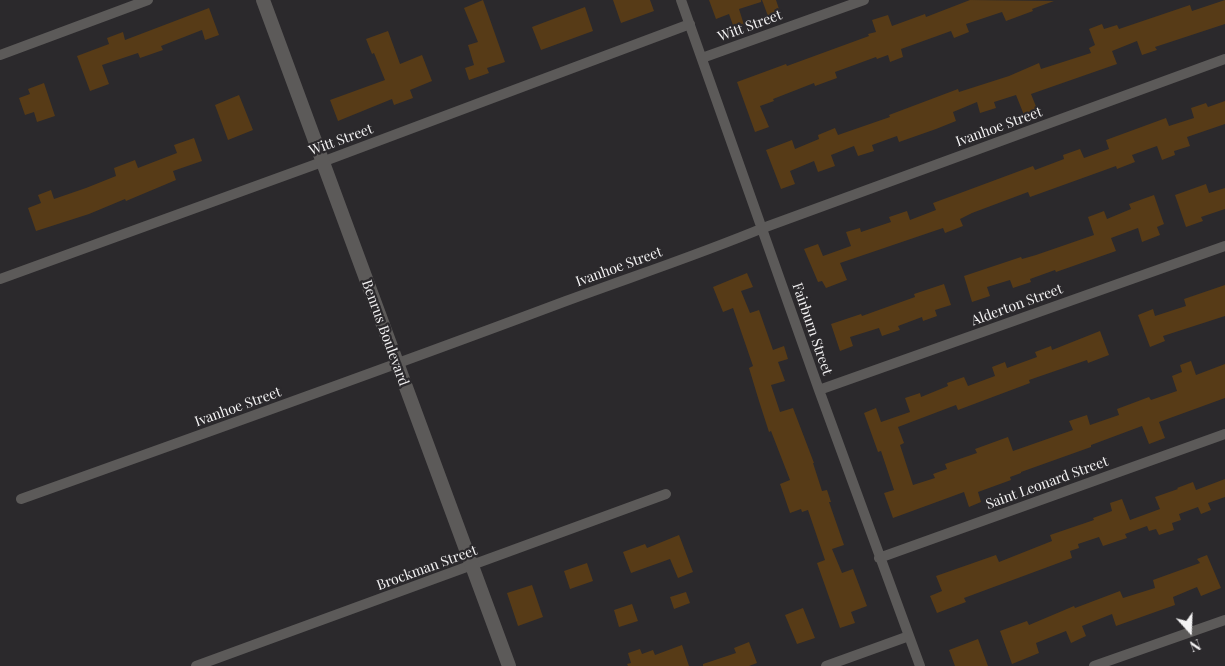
<!DOCTYPE html>
<style>
body{margin:0}
#map{position:relative;width:1225px;height:666px;overflow:hidden;background:#2b292c;font-family:"Playfair Display",serif}
canvas{display:block}
.north{position:absolute;left:1165px;top:606px;width:50px;height:50px;-webkit-text-stroke:4px #2b292c;paint-order:stroke;rotate:160deg;font-size:14px;font-weight:700;line-height:20px;text-align:center;color:#f3f2f3}
.north::after{content:'';display:block;margin:auto;width:18px;height:22px;background:#f3f2f3;clip-path:polygon(50% 0,100% 100%,50% 72%,0 100%)}
</style>
<div id="map">
<canvas width="1225" height="666"></canvas>
<div class="north">N</div>
</div>
<script>
const ctx = document.querySelector('canvas').getContext('2d');
ctx.lineJoin = 'round';
function paint(path, color) { ctx.fillStyle = color; ctx.fill(path, 'evenodd'); }
function trace(path, color, width, dash) { ctx.strokeStyle = color; ctx.lineWidth = width; ctx.lineCap = dash ? 'butt' : 'round'; ctx.setLineDash(dash || []); ctx.stroke(path); }
function write(font, color, halo, rows, align = 'center') {
  ctx.font = font + ' "Playfair Display",serif'; ctx.lineWidth = 4.5; ctx.setLineDash([]); ctx.textBaseline = 'middle'; ctx.strokeStyle = halo; ctx.fillStyle = color; for (const [text, x, y, turn = 0] of rows) {
    ctx.save(); ctx.translate(x, y); ctx.rotate((+turn || 0) * Math.PI / 180); ctx.textAlign = isNaN(turn) ? turn : align; if (halo) ctx.strokeText(text, 0, 0); ctx.fillText(text, 0, 0); ctx.restore();
  }
}
paint(new Path2D(`
 M483,0L505,62L487,68L489,73L469,80L465,68L474,65L468,45L478,42L464,8Z
 M613,0H650L654,11L621,23Z
 M709,0H761V2L739,9L744,25L734,28L729,14L716,19Z
 M762,0H776L780,12L768,16Z
 M970,0L1054,1L1032,9L1033,11L1006,21L1002,12L966,24L969,32L954,38L951,31L901,49L903,57L890,62L888,55L877,59L876,57L835,72L837,78L815,86L814,83L773,99L774,101L760,106L769,127L755,132L737,82L786,64L787,66L869,36L868,34L876,32L872,20L888,15L892,26L925,14L926,17Z
 M1225,0V24L1155,47L1157,50L1142,55L1137,41L1112,51L1117,64L1031,94L1037,109L1024,115L1016,95L994,102L996,108L980,113L977,102L953,112L956,121L936,129L899,142L897,136L872,145L874,151L858,156L854,146L831,155L835,166L818,172L814,161L790,171L795,184L781,189L766,150L792,140L795,149L819,139L818,135L835,128L838,135L890,117L889,115L958,89L959,92L1009,76L1039,63L1041,69L1091,53L1089,48L1095,45L1089,29L1102,24L1104,29L1117,25L1119,29L1190,5L1192,11Z
 M585,7L593,31L541,50L532,27Z
 M209,8L219,35L205,40L202,30L161,46L163,50L140,58L138,53L102,65L109,84L90,91L77,56L109,44L107,38L123,32L125,40Z
 M388,31L400,64L422,55L432,81L410,90L413,98L394,105L392,99L338,121L330,100L385,80L374,53L372,54L366,39Z
 M44,83L55,116L37,122L34,112L25,115L19,98L30,94L28,89Z
 M239,95L253,130L228,140L215,105Z
 M1225,101V124L1187,137L1190,146L1174,151L1175,155L1162,160L1157,146L1132,155L1135,162L1117,169L1116,166L1030,197L1028,192L972,213L960,219L963,226L945,233L943,228L840,263L847,280L826,288L822,281L818,282L804,249L818,244L823,256L851,246L846,232L860,228L861,232L891,222L889,217L907,211L910,220L936,210L933,203L963,192L1033,166L1035,170L1064,159L1063,155L1080,149L1084,158L1109,149L1106,140L1166,118L1169,126L1194,118L1191,108L1206,103L1208,107Z
 M194,138L202,161L173,171L176,180L126,201L125,199L89,214L36,231L28,208L41,203L38,195L51,190L54,199L86,188L116,176L114,168L135,160L138,168L177,153L174,145Z
 M1206,184L1209,193L1225,188V209L1201,217L1203,221L1186,227L1175,195Z
 M1154,195L1164,224L1157,227L1160,235L1142,242L1138,228L1111,238L1116,251L1056,272L1055,270L1030,279L1031,282L1013,288L1010,280L987,287L990,296L972,302L964,276L1021,257L1022,259L1036,255L1094,235L1088,217L1104,211L1107,219L1131,209L1129,204Z
 M747,273L753,287L741,291L750,313L759,310L773,350L784,346L788,359L778,362L785,381L771,385L780,412L793,408L814,463H813L822,491L827,490L831,502H829L844,545L832,549L842,573L853,569L867,606L851,612L855,623L840,628L817,563L825,560L808,510L802,512L801,509L790,513L780,484L790,480L771,431L769,432L759,401L749,368L753,366L733,308L723,312L713,287Z
 M944,284L951,305L935,310L937,316L923,321L922,317L898,326L900,330L882,336L879,328L850,337L853,346L840,351L831,324L861,314L862,316L915,297L914,294Z
 M1225,285V316L1163,336L1165,341L1150,347L1138,315L1153,309L1155,316L1186,306L1184,299Z
 M1100,331L1109,355L1088,363L1087,360L1029,380L1030,383L958,410L956,405L898,427L904,443L900,445L913,485L935,478L933,474L947,469L945,464L977,453L975,449L1008,437L1013,451L1073,430L1069,421L1087,415L1090,425L1119,415L1117,409L1149,397L1151,400L1177,391L1172,376L1182,372L1180,365L1191,361L1196,375L1225,364V398L1159,422L1165,438L1149,444L1142,426L1091,445V447L1021,472V473L1010,477L1011,480L978,492L981,502L969,507L964,492L893,518L884,493L894,490L881,451L878,452L864,413L876,408L881,422L910,412L905,398L920,393L921,397L948,386L947,383L964,377L968,386L995,376L992,367L1005,362L1007,368L1037,357L1035,352L1051,346L1052,350Z
 M1225,479V497L1208,503L1211,510L1201,514L1198,507L1179,514L1181,520L1172,523L1174,530L1159,535L1156,529L1149,531L1147,526L1125,534L1127,538L1103,546L1099,537L1078,544L1079,548L1070,551L1072,558L964,598L966,602L937,613L930,596L942,591L936,576L996,555L999,562L1052,541L1050,535L1094,520L1093,518L1112,511L1110,503L1122,499L1130,520L1160,509L1155,497L1178,489L1177,488L1193,482L1196,490Z
 M679,535L693,572L678,578L670,559L631,573L623,552L645,544L647,548Z
 M1207,555L1221,588L1201,596L1197,587L1173,597L1175,605L1116,626L1112,614L1082,626L1086,636L1071,643L1066,631L1036,643L1039,653L1012,664L1000,631L1027,621L1029,625L1074,606L1075,608L1120,591L1123,598L1155,588L1153,580L1200,563L1197,559Z
 M587,563L593,581L570,589L564,571Z
 M532,585L543,617L518,626L507,593Z
 M686,592L690,603L674,609L670,597Z
 M632,604L638,621L619,627L614,610Z
 M803,608L815,638L797,644L785,615Z
 M978,639L988,666H955L949,650Z
 M749,642L757,663L749,666H703V664L736,653L734,648Z
 M682,645L689,666H628L627,664L631,663L628,653L640,649L642,654L653,650L655,655Z`), '#573b17');
trace(new Path2D(`
 M681,0L819,390L920,666
 M0,55L148,0
 M702,58L864,0
 M0,279L322,162L690,24
 M819,390L1225,246
 M21,499C203,434 385,369 566,301C631,277 698,255 763,228L1225,59
 M879,558L1225,434
 M196,666L666,494
 M826,666L909,636
 M1094,666L1225,620`), '#5c5a59', 10);
trace(new Path2D(`
 M263,0L509,666`), '#5c5a59', 14);
write('14px', '#f3f2f3', '#2b292c', [
 ["Witt Street",750,26,-20],
 ["Ivanhoe Street",999,127,-20],
 ["Witt Street",341,140,-20],
 ["Ivanhoe Street",619,267,-20],
 ["Alderton Street",1017,305,-20],
 ["Fairburn Street",812,329,71],
 ["Benrus Boulevard",385,333,70],
 ["Ivanhoe Street",238,407,-20],
 ["Saint Leonard Street",1047,483,-20],
 ["Brockman Street",427,568,-20]
]);
</script>
